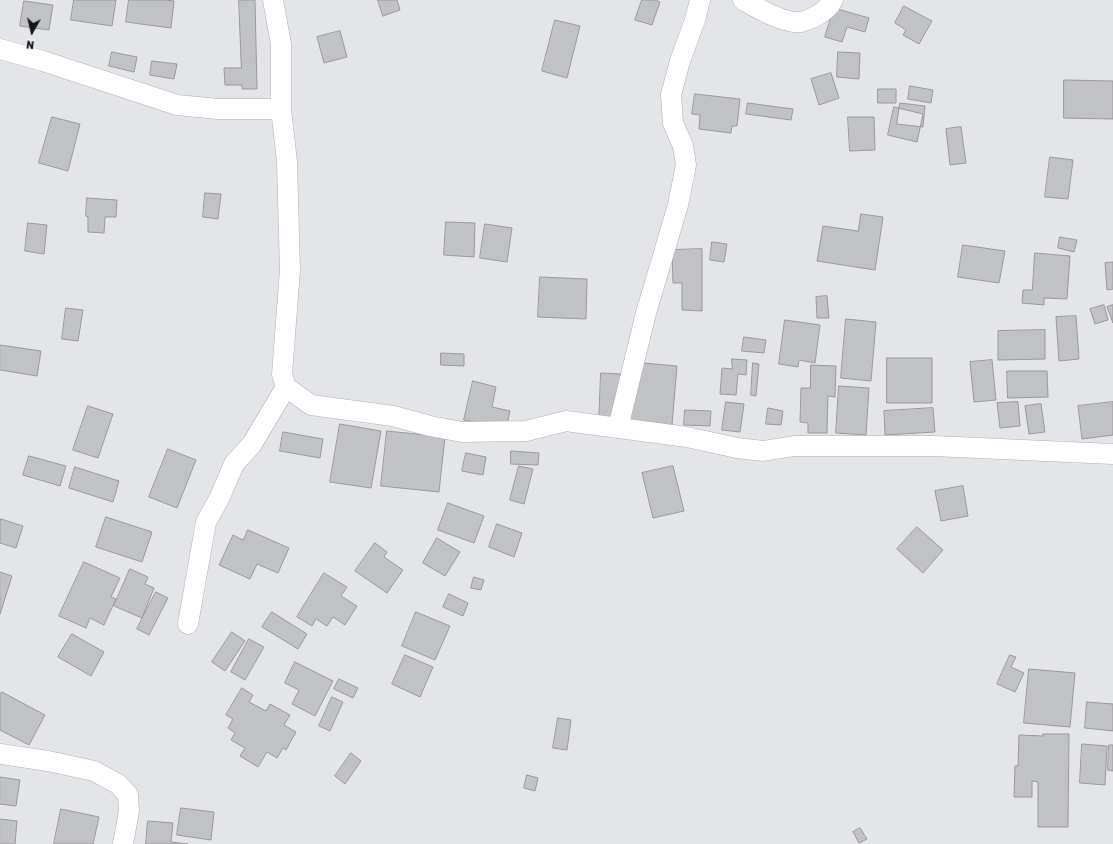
<!DOCTYPE html>
<style>
body{margin:0}
#map{position:relative;width:1113px;height:844px;overflow:hidden;background:#e4e5e9;font-family:Rubik,sans-serif}
canvas{display:block}
.north{position:absolute;left:12px;top:12px;width:40px;height:40px;-webkit-text-stroke:3px #f1f2f6;paint-order:stroke;rotate:188deg;font-size:11px;font-weight:700;line-height:16px;text-align:center;color:#141516}
.north::after{content:'';display:block;margin:auto;width:14px;height:18px;background:#141516;clip-path:polygon(50% 0,100% 100%,50% 72%,0 100%)}
</style>
<div id="map">
<canvas width="1113" height="844"></canvas>
<div class="north">N</div>
</div>
<script>
const ctx = document.querySelector('canvas').getContext('2d');
ctx.lineJoin = 'round';
function paint(path, color) { ctx.fillStyle = color; ctx.fill(path, 'evenodd'); }
function trace(path, color, width, dash) { ctx.strokeStyle = color; ctx.lineWidth = width; ctx.lineCap = dash ? 'butt' : 'round'; ctx.setLineDash(dash || []); ctx.stroke(path); }
const building = new Path2D(`
 M74,0H116L112,26L71,20Z
 M129,0H165L174,1L171,28L126,22Z
 M239,0H255L257,89H242V85H225L224,68H241Z
 M378,0H397L400,10L383,16Z
 M642,0H655L660,2L652,25L635,20Z
 M24,1L53,5L49,30L20,26Z
 M904,6L932,21L919,44L903,35L906,30L895,23Z
 M834,8L869,18L865,32L847,27L842,42L825,37Z
 M555,20L580,26L567,78L542,71Z
 M340,31L347,57L324,63L317,37Z
 M112,52L137,57L134,72L109,66Z
 M838,52L860,53L859,79L837,77Z
 M152,61L177,64L174,79L150,75Z
 M831,73L839,98L819,105L811,79Z
 M1064,80L1113,81V119L1064,118Z
 M910,86L933,90L931,103L908,99Z
 M878,89H896V103H878Z
 M695,94L740,99L737,126H732L731,133L699,129L700,115L692,114Z
 M748,103L793,109L791,120L746,114Z
 M900,103L925,106L923,127L897,124Z
 M894,107L923,114L917,142L888,135Z
 M52,117L80,124L68,171L39,163Z
 M848,117H874L875,150L850,151Z
 M961,127L966,163L950,165L946,129Z
 M1050,157L1073,160L1068,199L1045,197Z
 M205,193L221,194L218,219L203,217Z
 M87,198L117,200L116,217H105L104,233L88,232V217L86,216Z
 M861,214L883,217L875,270L817,261L823,226L858,231Z
 M446,222L475,223L474,257L444,255Z
 M28,223L47,225L44,254L25,251Z
 M485,224L512,228L507,262L480,258Z
 M1060,237L1077,240L1074,252L1058,248Z
 M712,242L727,244L724,262L710,260Z
 M963,245L1005,251L999,283L958,277Z
 M702,249V311L682,310V283H673L672,250Z
 M1035,253L1070,256L1067,299L1044,298V305L1022,303L1023,290H1032Z
 M1112,262H1113V289L1107,290L1105,263Z
 M540,277L587,279L586,319L538,317Z
 M827,296L829,318H817L816,297Z
 M1104,305L1108,320L1095,324L1090,309Z
 M1113,305V323L1107,307Z
 M66,308L83,310L78,341L62,339Z
 M1076,316L1079,359L1059,361L1056,317Z
 M846,319L876,322L871,381L841,378Z
 M785,320L820,325L815,363L799,360L798,367L779,364Z
 M1045,330V359L998,360V331Z
 M744,337L766,340L764,353L742,351Z
 M0,345L41,351L37,376L0,370Z
 M441,353L464,354V366L441,365Z
 M887,358H932V403H887Z
 M732,359L747,360L746,375L738,374L736,395L720,394L722,368L732,369Z
 M992,360L996,400L974,402L970,362Z
 M632,362L677,366L672,425L627,421Z
 M753,363L759,364L756,396L751,395Z
 M811,365L836,366L835,397L828,396L827,433H808V423L800,422L801,388H810Z
 M1007,371H1047L1048,397L1008,398Z
 M601,373L621,374L619,425L599,424Z
 M473,381L496,387L492,407L510,411L507,425L490,421L489,425L464,420Z
 M839,386L869,388L866,435L836,433Z
 M726,402L744,404L740,432L722,430Z
 M1018,402L1020,426L1000,428L997,403Z
 M1113,402V435L1082,439L1078,406Z
 M1041,404L1045,432L1029,434L1025,406Z
 M88,406L113,414L98,458L73,450Z
 M768,408L783,411L781,425L766,424Z
 M933,408L935,432L885,435L884,411Z
 M685,410L711,411L710,426L684,425Z
 M340,424L381,431L371,488L330,482Z
 M387,431L445,437L439,492L381,486Z
 M283,432L323,439L320,458L280,451Z
 M168,449L196,460L177,508L149,497Z
 M511,451L539,453L538,465L511,464Z
 M466,453L486,457L483,475L462,471Z
 M29,456L66,466L60,486L23,475Z
 M519,466L533,469L524,504L510,500Z
 M673,466L684,511L653,518L642,473Z
 M75,467L119,481L113,502L69,488Z
 M963,486L968,516L941,521L935,491Z
 M448,503L484,516L474,543L438,530Z
 M106,517L152,532L142,562L96,547Z
 M1,519L23,526L16,548L0,543V522Z
 M497,524L522,533L514,557L489,547Z
 M917,527L943,550L923,573L897,549Z
 M248,530L289,548L278,573L257,564L250,579L219,565L233,535L243,540Z
 M437,538L460,552L445,576L423,563Z
 M375,543L387,552L384,557L403,570L387,593L355,571Z
 M84,562L120,578L111,597L116,599L104,625L90,618L86,628L59,616Z
 M130,569L148,577L145,584L154,588L142,618L114,606Z
 M0,572L12,576L0,614Z
 M324,573L347,587L341,596L357,606L345,625L333,617L327,626L316,619L312,626L297,617Z
 M474,577L484,580L481,590L471,588Z
 M156,592L168,598L149,635L137,629Z
 M449,594L468,603L463,616L443,607Z
 M272,612L307,634L298,649L262,627Z
 M416,612L450,626L435,660L402,646Z
 M232,632L245,641L225,671L212,662Z
 M72,634L104,652L91,676L58,657Z
 M249,639L264,647L245,680L231,672Z
 M405,655L433,667L420,697L392,684Z
 M1010,655L1016,657L1011,667L1024,673L1015,692L997,684Z
 M295,662L333,681L315,716L292,704L299,690L285,683Z
 M1029,669L1075,673L1070,727L1024,723Z
 M339,679L358,688L353,698L334,689Z
 M242,688L253,695L249,702L266,711L270,704L290,715L284,725L296,732L286,750L283,748L277,758L267,752L258,767L240,756L245,748L231,740L235,733L228,728L233,719L226,715Z
 M2,692L45,715L29,745L0,730V695Z
 M332,697L343,702L330,731L319,726Z
 M1087,702L1113,704V731L1085,728Z
 M558,718L571,720L567,750L553,748Z
 M1043,734H1069L1068,827H1038V782L1032,781V797H1014L1015,766H1018L1019,735L1043,736Z
 M1082,744L1107,746L1105,785L1080,783Z
 M1109,745H1113V771L1108,770Z
 M351,753L361,761L345,784L335,776Z
 M527,775L538,778L535,791L524,788Z
 M0,777L20,780L16,806L0,804Z
 M181,808L214,812L211,840L177,835Z
 M61,809L99,817L93,844H54Z
 M0,819L17,821L15,844H0Z
 M148,821L173,823L171,842L188,844H146Z
 M860,828L867,839L859,843L853,832Z`);
paint(building, '#c1c2c5');
trace(building, '#99999d', 1);
const minor = new Path2D(`
 M273,0L281,44V109L287,162L290,270L282,374L286,387L311,405L393,416L430,426L462,432L526,431L566,421L687,437L737,448L763,451L794,446H933L1113,454
 M743,0C757,8 784,24 801,22C805,21 809,19 812,18C821,14 829,8 833,0
 M0,49L43,61L177,105L218,109H281
 M618,428L646,313L678,205L686,165L683,146L673,123L671,95L680,61L695,20L700,0
 M188,624L206,522L219,499L234,464L252,444L286,387
 M0,754L48,761L94,771L118,784L128,795L129,811L123,844`);
trace(minor, '#b1b1b5', 21);
trace(minor, '#fff', 20);
</script>
